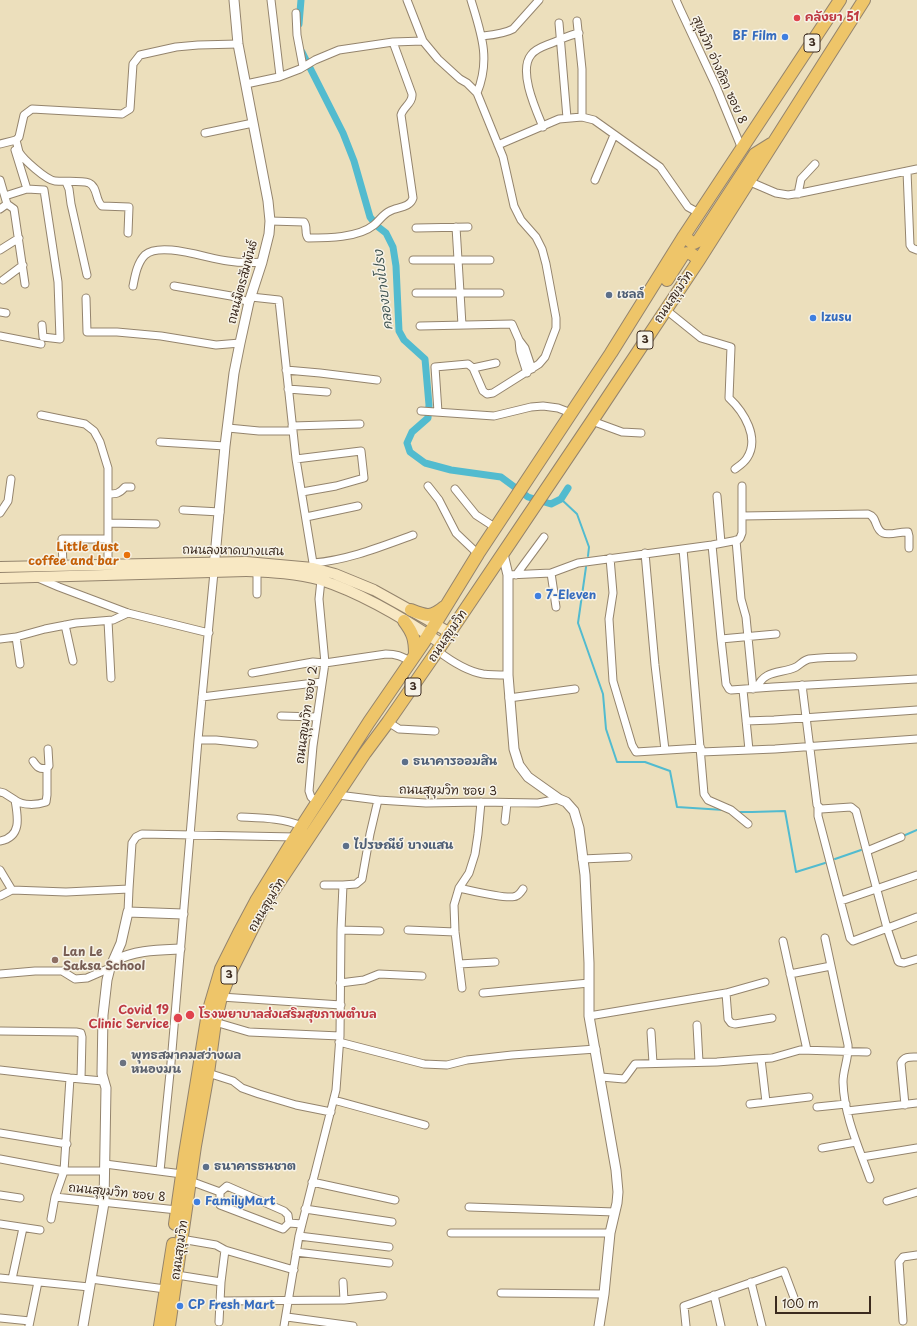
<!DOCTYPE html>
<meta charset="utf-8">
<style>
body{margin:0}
#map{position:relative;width:917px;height:1326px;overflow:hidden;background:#ecdfbc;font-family:"Playpen Sans",sans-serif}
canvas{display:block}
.scale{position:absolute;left:775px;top:1296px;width:96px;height:18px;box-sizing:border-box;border:2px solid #3b2a1e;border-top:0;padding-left:5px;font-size:12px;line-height:14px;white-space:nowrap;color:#3b2a1e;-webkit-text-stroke:3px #f7f3e8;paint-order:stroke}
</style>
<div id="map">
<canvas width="917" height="1326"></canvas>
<div class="scale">100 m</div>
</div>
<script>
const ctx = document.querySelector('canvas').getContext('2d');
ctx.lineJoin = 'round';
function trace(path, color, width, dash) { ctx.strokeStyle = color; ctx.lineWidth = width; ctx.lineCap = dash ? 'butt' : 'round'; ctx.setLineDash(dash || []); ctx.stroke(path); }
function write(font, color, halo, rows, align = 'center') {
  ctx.font = font + ' "Playpen Sans","Playpen Sans Thai",sans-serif'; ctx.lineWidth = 3; ctx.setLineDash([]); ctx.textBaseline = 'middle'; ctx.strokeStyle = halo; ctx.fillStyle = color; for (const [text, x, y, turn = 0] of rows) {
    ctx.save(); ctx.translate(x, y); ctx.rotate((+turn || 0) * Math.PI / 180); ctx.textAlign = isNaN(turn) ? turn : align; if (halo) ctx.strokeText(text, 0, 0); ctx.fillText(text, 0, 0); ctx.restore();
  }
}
trace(new Path2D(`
 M561,499L577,514L589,547L588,556
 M586,567L578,623L603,694L606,729L617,762H645L670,771L677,807L724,810
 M740,812H752L785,811L796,872L825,863
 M903,836L917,830
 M835,859L861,850`), '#52bbcf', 2);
trace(new Path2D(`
 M299,24L301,0
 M302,52L343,133L354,161L370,217L377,226L386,233L393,247L396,266L399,331L404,340L425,359L429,405L428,418L412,432L407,443L410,452L425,463L451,470L501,477L528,497L551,504L561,499L568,488`), '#52bbcf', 7);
const minor = new Path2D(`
 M271,0L280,76
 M407,0L423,41L438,59L460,79L467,83L477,93L503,157L514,206L521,220L536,237L542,249L546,264L556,318V328L545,357L539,364L493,393L487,394L483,391L473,368L468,364L435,367L438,412
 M471,0C481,33 491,59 477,93
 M676,0L680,9L716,86L742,149
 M296,13L297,35L303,67
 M577,21L582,69V117
 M559,23L567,118
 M482,36C492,35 504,34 513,29L539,0
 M246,84L279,77L300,69L315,60L339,50L393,42L423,41
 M543,127C536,110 518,71 531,55C536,48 545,46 552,43C562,39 569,35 579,33
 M205,133L253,123
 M16,140L19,137L24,115L32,109L122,114L130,109L133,64L140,55L176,47L198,45L238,44
 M16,140C17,144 18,148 19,152C23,159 46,180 55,181C65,182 80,180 89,183C98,187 95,200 102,206L129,207L128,233
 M0,144L16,140
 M498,145L559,119L582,117L594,120L660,167L688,207L699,213
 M15,150L27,189
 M907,171L910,245L912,248L917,250
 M0,180L7,204L0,209
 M595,180L614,135
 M748,181L776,193L788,195L801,193L917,169
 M66,182L69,189L71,204L87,275
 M798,194L801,179L815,164
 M5,196L27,189L44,190L58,282L60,339L43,337L42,325
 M7,204L14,209L25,284
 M270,221L304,222C308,227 304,233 308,238C327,238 358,238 374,225C379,221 383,214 390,211C397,207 410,208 413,198L401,115C403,107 413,103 412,94L393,42
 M456,227L462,325
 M416,228L468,227
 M0,250L19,238
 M413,260H490
 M3,280L23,265
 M133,286C135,276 137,263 145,255C161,241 208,259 228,261C240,263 250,263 262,262
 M174,286L231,296L249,302
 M416,293H500
 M251,297L279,300L296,459L313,563V568
 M86,298L87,332H117L161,336L216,345L240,343
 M665,309L701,338L731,347L729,398C744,412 760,438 747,458C744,463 739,466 735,469
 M0,312L6,313
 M420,326L512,324L519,340L525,348L532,369
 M0,336L41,344
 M519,340L520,351L527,373
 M473,368L496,363
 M286,370L320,373L377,380
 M288,389L327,392
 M421,411L494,416L531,407L543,406L558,408L571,413
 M41,415L85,424L94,431L100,442L108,468V564
 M592,421L622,432L641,433
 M292,426L360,424
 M228,428L259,431H293
 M160,442L225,446
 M296,459L361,451L364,478L336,486L302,492
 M428,486L439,500L456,533L478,554
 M455,489L476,515L496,528
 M108,494C116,494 119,494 125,487H131
 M717,496L721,543
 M183,510L220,512
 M0,513L8,501L11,479
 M742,516L868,514C878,517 874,529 883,533C891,536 900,531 908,532L909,536V548
 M306,517L358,506
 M108,523L156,524
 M736,540L741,599L746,617L753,689
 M712,545L721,639L726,684L729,689L731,690L773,687L917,679
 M683,549L704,794L708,800L731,810L748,824
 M645,553L655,665L665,750
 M610,558L613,593L609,619L613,681L632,745L636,752L701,748
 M313,563C348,560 380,547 413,535
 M63,566L62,539H108
 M551,573L556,607
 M508,575L551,573L578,563L712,545L738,540L740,538L742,533V486
 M516,575L544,537
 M38,578L59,587L128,613L209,633
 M257,594V572
 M108,621L111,678
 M65,625L73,661
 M16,637L20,664
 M0,639L16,637L45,629L76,623L113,620L128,613
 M721,639L776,634
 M438,651C451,661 466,671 483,674C491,675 500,675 508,675
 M252,673L313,662L325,663L386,654C396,654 401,656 410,661
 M802,685L817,805L821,809L851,807L856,811L887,928L898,961L899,962L904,963L917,959
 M757,688C764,669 782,674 796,667C801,664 804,660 809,659C824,657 839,657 853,657
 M743,690L749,750
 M202,697L322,682
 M509,698L575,689
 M281,716L317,717
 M746,721L774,720L917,710
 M388,722L399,729L435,731
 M198,740H216L254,744
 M701,752L775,749L917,739
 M33,761C37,767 40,770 47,768L49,766L48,749
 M0,792L4,793L15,800C18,817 22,837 0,841
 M338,795L378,800L426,803L481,802L538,803L559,799
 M15,800C23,806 37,805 46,802L47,795V768
 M317,802L311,797L309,791L313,746L325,663L319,599L321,580
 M818,807V816L850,938L853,941L917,917
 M241,817C263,818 282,818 302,826
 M505,821L507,803
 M867,851L901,837
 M582,859L628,857
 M0,870L12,890
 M324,885H343
 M459,888C469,890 509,900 516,896C519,895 521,892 523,889
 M129,889L132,843L136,837L142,834L296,837
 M0,896L12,890L66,892L129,889L128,912
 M841,901L917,875
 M341,930L380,931
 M408,930L455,932
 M825,938L848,1045C849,1058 843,1070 843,1082C844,1116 859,1148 870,1179
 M783,941L807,1050
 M459,964L495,962
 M0,974L35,971H62L75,979L87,978L110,968
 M790,974L831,966
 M340,983L364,980L379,974L422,976
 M462,988L455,932L454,905L459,888L469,873L475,854L478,834L481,802
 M483,993L589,983
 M726,993L728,1019L731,1023L735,1024L772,1018
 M221,997L341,1005
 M589,1016L726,993L765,982
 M215,1022L249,1032L340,1036
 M697,1025L699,1062
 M0,1031L76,1032L81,1033L82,1037L81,1079
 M651,1032L653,1063
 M339,1042L424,1064L447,1065L467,1060L512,1055L596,1049
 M761,1059L766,1102
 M0,1070L70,1078L103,1081
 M208,1073L233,1081L242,1088L259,1094L296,1105L331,1112
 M601,1077L624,1079L635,1064L717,1062L755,1059L772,1058L800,1050L867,1052
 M334,1100L425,1125
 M750,1104L809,1097
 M905,1105L901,1063C904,1056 911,1057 917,1057
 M817,1107L846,1104
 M847,1111L917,1103
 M0,1133L67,1144
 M822,1148L856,1142
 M862,1157L917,1148
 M0,1159L64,1171H104
 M105,1164L182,1174
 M160,1171L171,1063L198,740L214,572
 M190,1181L220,1192
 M312,1182L395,1200
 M0,1195L20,1198
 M55,1197L177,1210
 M887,1201L917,1192
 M469,1207L615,1212
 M305,1209L392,1222
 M51,1219L55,1197L64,1171L70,1078
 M289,1223L283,1229L220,1205V1192L227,1186L284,1211L288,1215L289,1223L302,1224
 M0,1224L40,1230
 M451,1233H610
 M299,1236L389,1247
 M181,1239L216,1245L225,1250L294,1270
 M296,1252L389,1263
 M177,1275L221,1282
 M0,1278L89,1287
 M12,1279L23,1228
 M91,1279L165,1289
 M751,1282L762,1326
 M501,1293L604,1294
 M714,1295L721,1326
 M344,1300L383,1296
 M220,1301L344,1300L343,1282
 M287,1317L353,1326
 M0,1318L30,1321
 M903,1321L899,1262L903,1257L917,1255
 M219,1322L221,1282L225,1250
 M29,1326L38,1282
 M284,1326L299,1236L336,1090L340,1036L341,930L343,885L356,884L362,879L370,834L378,800
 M686,1326L684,1306L784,1271L796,1303`);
const tertiary = new Path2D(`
 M503,554L508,575V675L514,749L519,765L528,777L559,799L566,802L574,811L579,828L585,875L589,963V1016L616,1170L618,1192L617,1203L610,1233L604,1294L599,1326
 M214,568L225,446L234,373L240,343L249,302L262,262L269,234L270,221L268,201L238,44L234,0
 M113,961C136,950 156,950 180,949
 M83,1326L104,1203L106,1088L102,1074L103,1015L107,980L110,968L121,943L128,912L183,914`);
const secondary = new Path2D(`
 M0,567L246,562L313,568L335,574L374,590L428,620L450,633
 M0,578L246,571C271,572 297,573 321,580C361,593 408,621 442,644`);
const primary = new Path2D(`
 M684,236L691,242L694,243L698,241L755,154L771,144
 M667,280L683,255C689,250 693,255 699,260
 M411,610C426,616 431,618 444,607
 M404,621C413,633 415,639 415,654
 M175,1224L185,1154L208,1013L221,969L240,931L256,901L302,826L369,722L424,642L478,554L611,353L684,236L840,0
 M160,1326L173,1244
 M169,1326L195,1146L208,1073L215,1022L221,997L231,971L264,905L365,753L388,722L442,644L592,421L699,260L864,0`);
trace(minor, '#94846d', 9);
trace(tertiary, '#94846d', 11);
trace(secondary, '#94846d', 12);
trace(primary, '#94846d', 14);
trace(minor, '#fff', 7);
trace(tertiary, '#fff', 9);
trace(secondary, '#f8e8c3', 10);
trace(primary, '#eec569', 12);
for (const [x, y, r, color] of [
 [797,18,4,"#e0444e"],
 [785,37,4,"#3f7fe0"],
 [609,295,4,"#5c6f8a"],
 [813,318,4,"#3f7fe0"],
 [127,555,4,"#e8710a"],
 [538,596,4,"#3f7fe0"],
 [405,762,4,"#5c6f8a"],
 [346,846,4,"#5c6f8a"],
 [55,960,4,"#8d6e63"],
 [190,1015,5,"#e0444e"],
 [178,1018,5,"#e0444e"],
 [123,1063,4,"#6b7280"],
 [206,1167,4,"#5c6f8a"],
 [197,1202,4,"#3f7fe0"],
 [180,1306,4,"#3f7fe0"]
]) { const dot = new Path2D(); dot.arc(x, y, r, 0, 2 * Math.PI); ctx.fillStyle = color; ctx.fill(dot); trace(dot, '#f7f3e8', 1.5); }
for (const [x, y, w] of [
 [812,43,16],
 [645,340,16],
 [413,687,16],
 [229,975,16]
]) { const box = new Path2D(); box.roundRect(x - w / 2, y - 9, w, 18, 3); ctx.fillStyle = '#f7f3e8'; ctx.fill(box); trace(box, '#3b2a1e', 1); }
write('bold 11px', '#3b2a1e', null, [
 ["3",812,43],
 ["3",645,340],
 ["3",413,687],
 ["3",229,975]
]);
write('bold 12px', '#be3a42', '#f7f3e8', [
 ["คลังยา 51",805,18],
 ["Covid 19",169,1011,"right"],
 ["Clinic Service",169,1025,"right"],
 ["โรงพยาบาลส่งเสริมสุขภาพตำบล",199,1015]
], 'left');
write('bold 12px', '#366cbe', '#f7f3e8', [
 ["BF Film",777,37,"right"],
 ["Izusu",821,318],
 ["7-Eleven",546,596],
 ["FamilyMart",205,1202],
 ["CP Fresh Mart",188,1306]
], 'left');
write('12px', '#3b2a1e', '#f7f3e8', [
 ["สุขุมวิท อ่างศิลา ซอย 8",719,70,66],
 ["ถนนมิตรสัมพันธ์",243,282,-75],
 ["ถนนสุขุมวิท",674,297,-56],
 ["ถนนลงหาดบางแสน",233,551,1],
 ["ถนนสุขุมวิท",448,636,-56],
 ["ถนนสุขุมวิท ซอย 2",307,715,-82],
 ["ถนนสุขุมวิท ซอย 3",448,791,1],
 ["ถนนสุขุมวิท",267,905,-59],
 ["ถนนสุขุมวิท ซอย 8",117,1193,6],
 ["ถนนสุขุมวิท",180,1250,-82]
]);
write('bold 12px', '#4e5e75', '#f7f3e8', [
 ["เชลล์",617,295],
 ["ธนาคารออมสิน",413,762],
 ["ไปรษณีย์ บางแสน",354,846],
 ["ธนาคารธนชาต",214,1167]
], 'left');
write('bold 12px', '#c56008', '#f7f3e8', [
 ["Little dust",119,548],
 ["coffee and bar",119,562]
], 'right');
write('bold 12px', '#785e54', '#f7f3e8', [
 ["Lan Le",63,953],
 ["Saksa School",63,967]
], 'left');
write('bold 12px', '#5b616d', '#f7f3e8', [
 ["พุทธสมาคมสว่างผล",131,1056],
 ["หนองมน",131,1070]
], 'left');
write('italic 13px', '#425653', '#f7f3e8', [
 ["คลองบางโปรง",384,290,-97]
]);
</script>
